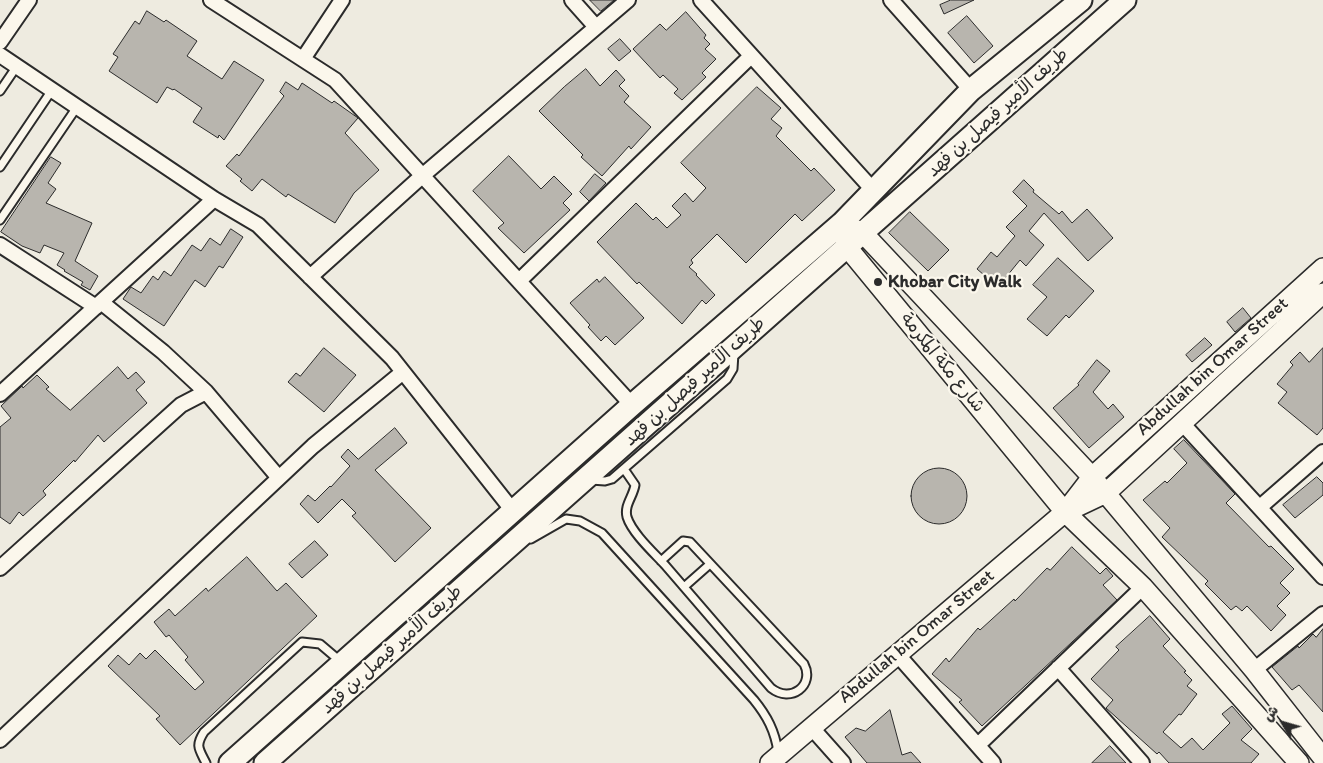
<!DOCTYPE html>
<meta charset="utf-8">
<style>
body{margin:0}
#map{position:relative;width:1323px;height:763px;overflow:hidden;background:#eeebe0;font-family:Itim,"Playpen Sans Arabic",sans-serif}
canvas{display:block}
.north{position:absolute;left:1258px;top:698px;width:50px;height:50px;-webkit-text-stroke:4px #fbf7ec;paint-order:stroke;rotate:308deg;font-size:14px;font-weight:700;line-height:20px;text-align:center;color:#2b2b2b}
.north::after{content:'';display:block;margin:auto;width:18px;height:22px;background:#2b2b2b;clip-path:polygon(50% 0,100% 100%,50% 72%,0 100%)}
</style>
<div id="map">
<canvas width="1323" height="763"></canvas>
<div class="north">ش</div>
</div>
<script>
const ctx = document.querySelector('canvas').getContext('2d');
ctx.lineJoin = 'round';
function paint(path, color) { ctx.fillStyle = color; ctx.fill(path, 'evenodd'); }
function trace(path, color, width, dash) { ctx.strokeStyle = color; ctx.lineWidth = width; ctx.lineCap = dash ? 'butt' : 'round'; ctx.setLineDash(dash || []); ctx.stroke(path); }
function write(font, color, halo, rows, align = 'center') {
  ctx.font = font + ' Itim,"Playpen Sans Arabic",sans-serif'; ctx.lineWidth = 4.5; ctx.setLineDash([]); ctx.textBaseline = 'middle'; ctx.strokeStyle = halo; ctx.fillStyle = color; for (const [text, x, y, turn = 0] of rows) {
    ctx.save(); ctx.translate(x, y); ctx.rotate((+turn || 0) * Math.PI / 180); ctx.textAlign = isNaN(turn) ? turn : align; if (halo) ctx.strokeText(text, 0, 0); ctx.fillText(text, 0, 0); ctx.restore();
  }
}
const building = new Path2D(`
 M590,0H614L601,11Z
 M951,0H974L944,14L940,5Z
 M147,11L164,22L166,20L197,41L187,56L222,79L234,61L264,80L224,140L219,135L218,138L193,122L202,108L174,89L173,90L167,87L157,103L109,71L118,57L113,54L135,21L139,24Z
 M686,12L706,35L704,38L710,44L705,49L716,59L702,73L706,77L682,100L674,93L678,89L663,75L660,78L633,49L660,24L666,30Z
 M967,16L993,46L974,63L948,33Z
 M620,39L631,51L619,61L608,49Z
 M586,69L600,86L616,70L625,80L619,86L629,96L624,102L651,127L631,149L629,146L602,176L581,157L583,155L539,111L564,87Z
 M286,82L298,90L302,83L332,103L334,101L358,118L345,133L379,170L354,193L335,223L288,194L286,197L262,179L252,191L240,181L242,179L226,166L237,154L239,156L284,96L280,92Z
 M757,87L781,108L771,119L782,128L776,136L811,171L814,168L835,190L802,221L795,214L746,263L717,234L691,260L693,263L689,267L697,274L696,275L715,295L706,304L702,300L682,324L639,282L637,284L597,242L636,203L653,220L656,217L667,228L681,215L672,206L685,193L693,202L706,188L681,163Z
 M509,156L541,189L554,176L572,194L563,203L570,210L524,253L498,228L504,223L473,191Z
 M51,157L61,163L48,183L56,189L46,203L92,223L75,261L98,276L90,290L81,285L83,282L64,271L65,270L57,265L64,253L44,245L40,253L22,246L1,232Z
 M595,174L606,183L589,201L580,192Z
 M1024,180L1034,190L1033,192L1059,214L1062,211L1072,223L1087,209L1113,238L1088,261L1044,213L1029,231L1044,245L1026,266L1020,260L998,287L977,269L991,252L997,257L1015,236L1006,227L1027,206L1013,192Z
 M910,212L949,250L928,271L889,233Z
 M231,229L243,237L223,268L219,266L205,287L195,280L164,326L123,299L131,287L141,293L153,276L158,280L164,271L171,276L192,245L201,251L210,238L220,245Z
 M1058,258L1094,291L1069,318L1066,315L1047,336L1027,319L1047,297L1033,285Z
 M605,277L644,318L615,345L606,336L601,341L588,327L590,325L570,303L597,279L599,282Z
 M1243,308L1251,318L1235,332L1227,322Z
 M1205,338L1212,345L1192,362L1186,355Z
 M324,348L356,375L324,412L288,382L296,373L300,376Z
 M1323,348V428L1317,435L1278,403L1287,392L1277,384L1293,365L1290,362L1300,352L1309,362Z
 M1097,360L1110,371L1093,392L1108,409L1113,404L1124,417L1089,448L1053,408L1079,385L1078,384Z
 M118,367L128,379L136,372L145,382L136,390L147,403L104,442L98,435L75,462L74,460L43,491L46,495L23,516L19,512L10,524L0,517V427L11,418L1,406L22,386L23,388L37,375L49,387L46,389L70,410Z
 M395,428L407,443L375,470L431,528L395,562L352,516L356,513L342,499L318,523L300,504L308,495L315,501L330,486L331,487L350,466L341,457L348,449L358,459Z
 M1184,440L1235,494L1226,503L1269,547L1271,546L1294,569L1280,583L1290,593L1277,606L1286,615L1271,631L1247,606L1242,611L1236,606L1231,610L1205,584L1208,581L1162,537L1170,528L1143,500L1165,481L1167,483L1187,463L1174,449Z
 M911 496a28 28 0 1 1 56 0a28 28 0 1 1-56 0Z
 M1317,477L1323,483V495L1295,518L1283,505Z
 M315,541L328,555L302,578L289,564Z
 M1072,547L1100,574L1106,568L1113,576L1103,585L1117,600L982,726L959,702L962,700L932,674L946,658L949,662L978,628L980,630L1014,599L1015,601L1047,568L1050,570Z
 M247,557L277,591L286,583L317,616L180,745L156,719L160,716L108,666L118,655L129,665L140,653L146,659L155,650L195,690L204,682L185,660L188,657L169,635L166,637L154,622L169,609L175,616L206,588L208,591Z
 M1150,616L1170,639L1163,646L1186,671L1184,672L1192,680L1187,686L1197,694L1181,715L1179,714L1163,732L1181,748L1192,738L1203,750L1230,723L1222,714L1232,706L1252,729L1241,740L1259,754L1251,763H1169L1159,752L1157,754L1106,708L1113,700L1091,679L1119,650L1116,647Z
 M1323,629V712L1299,685L1292,690L1272,667L1298,646L1299,648L1313,634L1316,637Z
 M890,710L902,755L911,752L921,763H867L845,737L856,728L865,731Z
 M1110,746L1126,763H1092Z`);
paint(building, '#b8b5ae');
trace(building, '#2b2b2b', 1);
const lane = new Path2D(`
 M0,91L17,66
 M0,167L52,90
 M0,220L77,107
 M624,469L635,485C633,497 624,505 627,517C632,533 654,553 665,565C700,606 736,647 771,688C791,704 815,685 804,664L690,542L683,541L661,561
 M591,480L605,481L612,479L727,379L733,369L734,353
 M531,539L566,519L580,521L602,533L754,700C767,716 775,731 778,752
 M684,587L710,564
 M206,763C199,749 195,746 204,732L302,642L320,644L340,661`);
const street = new Path2D(`
 M211,0L335,80L632,405
 M572,0L596,27
 M701,0L874,191
 M891,0L971,90
 M0,42L29,0
 M0,55L214,199L258,225L392,358L513,511
 M303,59L342,0
 M0,245L96,307
 M310,277L422,176L628,0
 M519,281L751,56
 M101,302L163,352L206,392L279,478
 M0,394L214,199
 M1182,423L1323,577
 M1260,507L1323,452
 M0,568L181,405L206,392
 M897,654L993,763
 M1058,668L1142,763
 M1254,670L1323,614
 M811,727L843,763
 M0,740L313,446L403,372
 M978,745L1143,587`);
const secondary = new Path2D(`
 M850,227L863,233L1092,477L1254,670L1323,758
 M844,234L847,247L1065,512L1143,587L1299,763
 M1068,511L1106,493L1323,293
 M770,763L1065,512L1092,477L1323,268`);
const primary = new Path2D(`
 M230,763L632,405L842,223L971,90L1081,0
 M265,763L1125,0`);
trace(lane, '#2b2b2b', 11);
trace(street, '#2b2b2b', 18);
trace(secondary, '#2b2b2b', 22);
trace(primary, '#2b2b2b', 25);
trace(lane, '#fbf7ec', 7);
trace(street, '#fbf7ec', 14);
trace(secondary, '#fbf7ec', 19);
trace(primary, '#fbf7ec', 21);
for (const [x, y, r, color] of [
 [878,282,5,"#2b2b2b"]
]) { const dot = new Path2D(); dot.arc(x, y, r, 0, 2 * Math.PI); ctx.fillStyle = color; ctx.fill(dot); trace(dot, '#fbf7ec', 2); }
write('18px', '#2b2b2b', '#fbf7ec', [
 ["طريف الأمير فيصل بن فهد",998,113,-42],
 ["شارع مكة المكرمة",942,363,51],
 ["Abdullah bin Omar Street",1213,367,-42],
 ["طريف الأمير فيصل بن فهد",695,382,-42],
 ["Abdullah bin Omar Street",917,637,-40],
 ["طريف الأمير فيصل بن فهد",392,650,-42]
]);
write('bold 18px', '#2b2b2b', '#fbf7ec', [
 ["Khobar City Walk",888,282]
], 'left');
</script>
